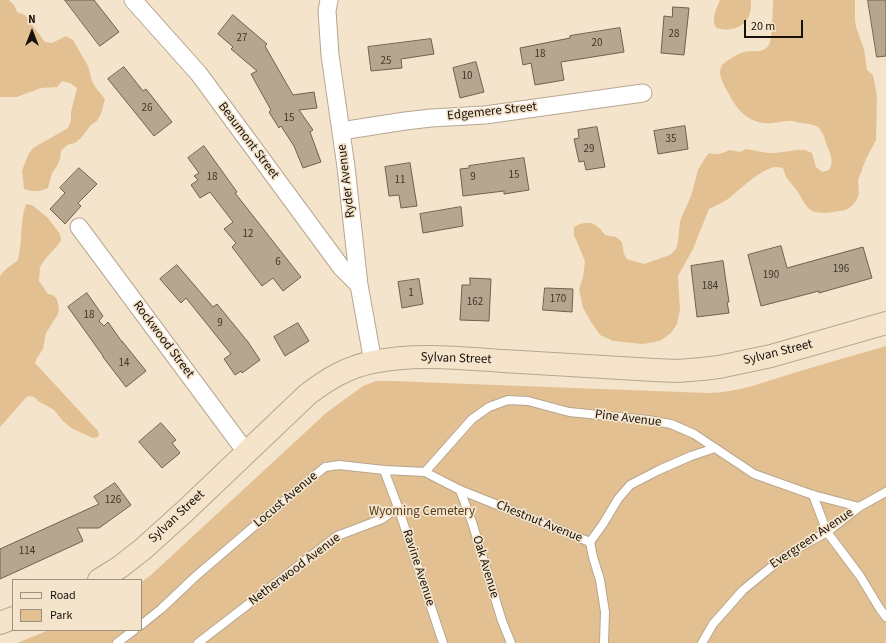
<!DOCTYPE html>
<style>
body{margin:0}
#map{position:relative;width:886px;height:643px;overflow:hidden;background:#f5e4cc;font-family:"Source Sans 3",sans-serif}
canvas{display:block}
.legend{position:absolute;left:12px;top:579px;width:130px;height:52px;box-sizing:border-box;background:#f5e4cc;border:1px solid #9c907e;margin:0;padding:5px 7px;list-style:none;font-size:12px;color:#171109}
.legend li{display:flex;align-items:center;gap:8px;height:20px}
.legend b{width:20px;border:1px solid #9c907e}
.north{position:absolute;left:12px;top:12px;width:40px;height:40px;-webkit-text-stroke:3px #f5e4cc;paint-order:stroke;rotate:0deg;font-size:11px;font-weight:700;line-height:16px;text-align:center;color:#171109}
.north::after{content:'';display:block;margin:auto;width:14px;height:18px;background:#171109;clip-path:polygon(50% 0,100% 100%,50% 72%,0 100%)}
.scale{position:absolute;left:744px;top:20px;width:59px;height:18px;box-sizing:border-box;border:2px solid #171109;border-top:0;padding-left:5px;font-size:12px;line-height:14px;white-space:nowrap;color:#171109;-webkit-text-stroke:3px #f5e4cc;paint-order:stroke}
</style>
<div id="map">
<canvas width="886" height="643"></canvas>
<ul class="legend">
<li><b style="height:5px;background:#f6e4ca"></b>Road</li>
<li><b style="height:11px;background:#e3c091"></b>Park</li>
</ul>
<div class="north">N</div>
<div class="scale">20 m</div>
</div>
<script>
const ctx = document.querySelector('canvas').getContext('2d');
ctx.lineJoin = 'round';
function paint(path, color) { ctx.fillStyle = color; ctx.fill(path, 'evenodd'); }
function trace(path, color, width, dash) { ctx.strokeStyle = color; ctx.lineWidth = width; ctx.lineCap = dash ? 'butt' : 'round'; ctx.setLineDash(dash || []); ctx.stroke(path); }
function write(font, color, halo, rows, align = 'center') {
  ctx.font = font + ' "Source Sans 3",sans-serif'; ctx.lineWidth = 3.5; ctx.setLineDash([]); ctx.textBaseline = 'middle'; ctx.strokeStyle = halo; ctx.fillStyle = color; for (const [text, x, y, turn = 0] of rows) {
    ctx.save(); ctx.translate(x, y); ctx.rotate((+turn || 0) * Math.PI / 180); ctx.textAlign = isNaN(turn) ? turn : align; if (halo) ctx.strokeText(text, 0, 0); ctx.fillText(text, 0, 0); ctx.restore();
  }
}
paint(new Path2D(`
 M0,0H9L14,5L17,12L25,15L45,42L52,43L66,36L73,40L88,66L92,81L96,88L105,99L101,114L97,121L91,125L81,138L75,143L67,145L61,151L60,159L57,166L52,173L48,188C39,192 33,192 24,189L22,171L28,155L33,148L68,128L71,120V112L77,88L70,83L62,81L57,87L41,88L17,97H0Z
 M720,0H751C751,4 751,9 750,13C746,28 730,32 716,28C711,18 716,10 720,0Z
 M773,0H855V20L856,27L864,49L867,70L873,75L877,96L876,140L866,159L858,180L859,194L856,201L852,206L846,210L827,213L814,212L809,209L805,204L798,192L786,177L783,168C781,168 779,167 777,167C764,166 738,191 728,199C722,203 715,206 709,209L693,249L678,276L680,310L677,324L671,333L660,341L643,344L613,341L600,335L591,322L583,308L579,289L583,277L585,261L574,235V227C588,219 597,223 605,235L616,237L622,242L624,254L627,259L644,264L670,255L676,249L678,242L680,222L682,216L691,196L698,170L705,158L709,153C717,155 722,154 729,150L740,152L746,149L768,153H775L797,150H805L812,153L816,167L822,172L829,170C834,161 831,157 828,148C825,141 824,133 819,128C815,124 808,124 802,123C799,123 796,122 793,121C786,120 779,123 772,123C753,125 740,114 731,98C727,90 721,82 720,73C720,70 721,66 723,64C726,61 739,53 744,52C753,50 763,54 769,45C772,40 773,8 773,0Z
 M26,204L32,205L48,218L60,234L61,240L58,245L47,257L40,267L39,281L48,294L53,295L57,299L59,309L58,314L46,333L43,349L37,358L35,363L98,431L99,435L98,437L93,438L71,428L62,420L54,410L49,407L38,401L34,397L28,396L24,400L0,427V276L5,270L18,260C19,253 21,245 21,237C22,226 22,215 26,204Z
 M886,346V643H17L49,630H141V582L151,575L326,413L363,386L376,381H392L707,393C738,393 767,381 797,372C826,363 856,355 886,346Z`), '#e3c091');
const building = new Path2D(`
 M65,0H94L119,32L100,46Z
 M868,0H886V56L877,57Z
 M673,7L689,8L684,55L661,53L664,16L672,17Z
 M233,15L267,44L265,46L293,95L314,92L317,108L299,110L313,130L310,132L321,162L303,168L294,146L281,126L279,128L269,112L271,110L251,74L257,71L231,49L233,47L218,34Z
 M620,28L624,52L561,62L564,80L535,85L531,63L523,65L520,48L570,38V36Z
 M431,39L434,54L401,59L402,68L371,71L368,47Z
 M476,62L484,92L460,98L453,68Z
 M124,67L143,91L146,89L172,122L154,136L108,79Z
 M685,126L688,149L658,154L654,131Z
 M597,127L605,167L586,170L584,161L579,162L574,139L579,138L578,130Z
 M204,146L237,192L235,193L301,277L283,291L273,278L262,286L232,247L236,243L224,229L233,222L210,192L200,198L191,185L198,180L194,176L199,173L188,158Z
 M524,158L529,190L504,194V191L463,196L460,169L469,168V166Z
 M410,163L417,206L401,208L399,195L389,196L385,167Z
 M79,168L97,184L78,203L81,206L65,224L50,209L65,193L60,188Z
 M461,207L463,226L423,233L420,214Z
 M781,246L787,268L863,247L872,278L819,293V291L761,306L748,255Z
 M723,261L729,302H727L729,313L697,317L691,266Z
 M177,265L213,307L217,304L248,342L260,360L242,373L241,371L235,375L224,359L231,354L186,298L181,303L160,279Z
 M470,278L491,279L489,321L460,320L462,285H470Z
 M419,279L423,304L402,308L398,282Z
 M545,288L573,289L572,312L543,310Z
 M87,293L103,316L99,321L104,326L108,322L122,342V341L146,371L126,387L103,357V356L68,307Z
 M298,323L309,341L285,356L274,337Z
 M161,423L176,440L172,443L180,453L162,468L139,442Z
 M115,483L131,505L99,528H77L83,541L0,579V549L99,504L94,497Z`);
paint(building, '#b6a58f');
trace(building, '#70604c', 1);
const lane = new Path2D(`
 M384,470L398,507L443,643
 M425,472L472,419L489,407L508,400L528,401L569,412L648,420L671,424L694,434L754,474L813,495L859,507
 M460,490L472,522L502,621L511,643
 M813,495L827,532L860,576L880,609L886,617
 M590,542L603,524L618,499L630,485L659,470L691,456L715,448
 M590,542L593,557L600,580L605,612L604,643
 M141,625L161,609L196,576L252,528L308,481L325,467L339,465L384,470L425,472L460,490L590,542
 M117,643L134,630
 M198,643L337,536L382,519L398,507
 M702,643L713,624L743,590L786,555L827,532L859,507L886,492`);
const street = new Path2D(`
 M133,0L199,74L341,267L359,285
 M329,0L327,11L330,55L346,167L359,285L373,362
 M341,131L405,121L431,118L485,115L643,93
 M79,227L246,452`);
const secondary = new Path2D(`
 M99,580L120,567L143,549L184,512L308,394C328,379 347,367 373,362C415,353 460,358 503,361C553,364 604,367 654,370L678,371L702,369L719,367L771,356L886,323
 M0,623L13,618`);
trace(lane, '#b7a690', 10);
trace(street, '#b7a690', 19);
trace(secondary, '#b7a690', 24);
trace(lane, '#fff', 8);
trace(street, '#fff', 17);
trace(secondary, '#f6e4ca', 22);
write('11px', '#3f362a', null, [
 ["28",674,35],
 ["27",242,39],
 ["20",597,44],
 ["18",540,55],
 ["25",386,62],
 ["10",467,77],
 ["26",147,109],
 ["15",289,119],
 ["35",671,140],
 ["29",589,150],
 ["15",514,176],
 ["18",212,178],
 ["9",473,178],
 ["11",400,181],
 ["12",248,235],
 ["6",278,263],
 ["196",841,270],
 ["190",771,276],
 ["184",710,287],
 ["1",411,294],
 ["170",558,300],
 ["162",475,303],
 ["18",89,316],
 ["9",220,324],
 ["14",124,364],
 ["126",113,501],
 ["114",27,552]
]);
write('13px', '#171109', '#f5e4cc', [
 ["Edgemere Street",492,112,-6],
 ["Beaumont Street",248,141,53],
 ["Ryder Avenue",347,181,-97],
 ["Rockwood Street",163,340,53],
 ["Sylvan Street",778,353,-14],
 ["Sylvan Street",456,359,2],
 ["Pine Avenue",628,419,7],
 ["Locust Avenue",286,500,-40],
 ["Sylvan Street",177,517,-43],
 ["Chestnut Avenue",539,522,22],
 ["Evergreen Avenue",812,539,-34],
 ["Oak Avenue",485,567,73],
 ["Ravine Avenue",418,568,72],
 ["Netherwood Avenue",295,570,-37]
]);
write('13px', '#543c1a', '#f5e4cc', [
 ["Wyoming Cemetery",422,512]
]);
</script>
